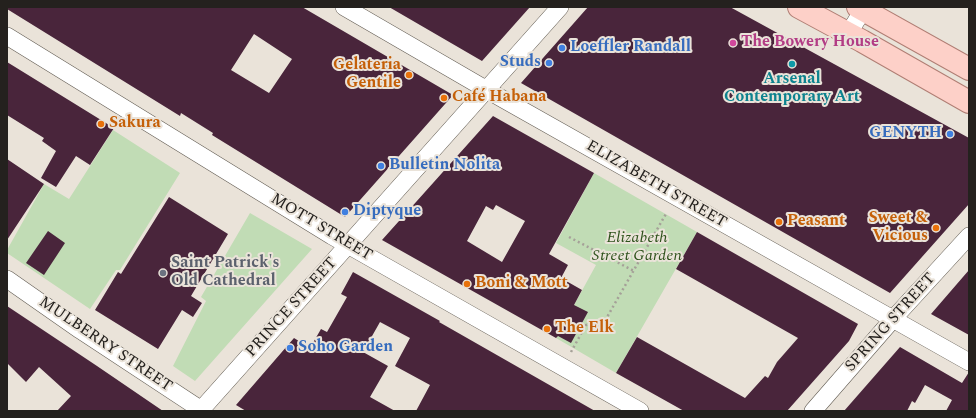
<!DOCTYPE html>
<meta charset="utf-8">
<style>
body{margin:0}
#map{position:relative;width:976px;height:418px;overflow:hidden;background:#eae3d9;font-family:Spectral,serif}
canvas{display:block}
.frame{position:absolute;inset:0;border:8px solid #24211e;pointer-events:none}
</style>
<div id="map">
<canvas width="976" height="418"></canvas>
<div class="frame"></div>
</div>
<script>
const ctx = document.querySelector('canvas').getContext('2d');
ctx.lineJoin = 'round';
function paint(path, color) { ctx.fillStyle = color; ctx.fill(path, 'evenodd'); }
function trace(path, color, width, dash) { ctx.strokeStyle = color; ctx.lineWidth = width; ctx.lineCap = dash ? 'butt' : 'round'; ctx.setLineDash(dash || []); ctx.stroke(path); }
function write(font, color, halo, rows, align = 'center') {
  ctx.font = font + ' Spectral,serif'; ctx.lineWidth = 4; ctx.setLineDash([]); ctx.textBaseline = 'middle'; ctx.strokeStyle = halo; ctx.fillStyle = color; for (const [text, x, y, turn = 0] of rows) {
    ctx.save(); ctx.translate(x, y); ctx.rotate((+turn || 0) * Math.PI / 180); ctx.textAlign = isNaN(turn) ? turn : align; if (halo) ctx.strokeText(text, 0, 0); ctx.fillText(text, 0, 0); ctx.restore();
  }
}
paint(new Path2D(`
 M113,130L180,173L120,270H116L90,309L7,253V250L44,184L69,199Z
 M594,173L697,232L616,373L556,338L596,265L556,243Z
 M250,213L312,249L195,381L173,366L206,301L201,297Z`), '#c1dcb5');
paint(new Path2D(`
 M7,7H302L453,95L345,217L212,135L213,133L181,113L180,116L7,9ZM254,34L292,59L269,93L231,70Z
 M389,7H530L482,61Z
 M588,7H730L969,138V204L890,293L521,83Z
 M7,62L114,128L90,165L76,156L56,187L41,178L56,151L42,141L44,138L7,115Z
 M493,116L594,173L549,254L568,265L561,278L582,290L574,305L588,312L571,343L558,336L556,338L382,240ZM496,205L525,221L502,262L467,241L486,206L493,210Z
 M7,159L44,184L7,240Z
 M169,197L228,234L191,296L202,303L193,317L182,310L158,349L95,310L118,272L121,274Z
 M48,231L65,243L44,275L26,263Z
 M697,232L858,324L849,341L787,411H684L616,373L637,337L745,398L765,376L768,378L777,362L798,338L676,269Z
 M969,270V335L931,314Z
 M353,272L440,321L439,322L595,411H416L430,385L395,366L410,338L380,322L363,352L388,366L370,397L395,411H246L236,405L294,338L310,348L321,329L327,332L347,297L341,294Z
 M7,306L97,366L163,411H57L71,396L39,367L26,382L7,363Z
 M900,347L962,383L969,372V411H946L952,400L925,385L915,403L912,401L907,411H844Z`), '#49253b');
const minor = new Path2D(`
 M344,7L501,98L969,362
 M848,34L865,7
 M7,36L332,236L640,411
 M7,279L80,330L203,411
 M200,411L560,7
 M813,411L893,319L969,236`);
const primary = new Path2D(`
 M799,7L862,41L969,102
 M858,7L969,69`);
trace(minor, '#615b52', 18);
trace(primary, '#b07e74', 24);
trace(new Path2D(`
 M569,237L634,271
 M571,352L586,325L606,319L667,212`), '#a5a098', 2.5, [2, 3]);
trace(minor, '#fff', 17);
trace(primary, '#fdd0c8', 22);
for (const [x, y, r, color] of [
 [733,43,4,"#d1479c"],
 [562,48,4,"#3f7fe0"],
 [549,63,4,"#3f7fe0"],
 [792,64,4,"#0f9aa8"],
 [409,75,4,"#e8710a"],
 [444,98,4,"#e8710a"],
 [101,124,4,"#e8710a"],
 [950,134,4,"#3f7fe0"],
 [381,166,4,"#3f7fe0"],
 [345,212,4,"#3f7fe0"],
 [779,222,4,"#e8710a"],
 [936,228,4,"#e8710a"],
 [163,273,4,"#6b7280"],
 [467,284,4,"#e8710a"],
 [547,329,4,"#e8710a"],
 [290,348,4,"#3f7fe0"]
]) { const dot = new Path2D(); dot.arc(x, y, r, 0, 2 * Math.PI); ctx.fillStyle = color; ctx.fill(dot); trace(dot, '#eae3d9', 1.5); }
write('bold 16px', '#b23c85', '#eae3d9', [
 ["The Bowery House",741,43]
], 'left');
write('bold 16px', '#366cbe', '#eae3d9', [
 ["Loeffler Randall",570,48],
 ["Studs",541,63,"right"],
 ["GENYTH",942,134,"right"],
 ["Bulletin Nolita",389,166],
 ["Diptyque",353,212],
 ["Soho Garden",298,348]
], 'left');
write('bold 16px', '#c56008', '#eae3d9', [
 ["Gelateria",401,66,"right"],
 ["Gentile",401,84,"right"],
 ["Café Habana",452,98],
 ["Sakura",109,124],
 ["Sweet &",928,219,"right"],
 ["Vicious",928,237,"right"],
 ["Peasant",787,222],
 ["Boni & Mott",475,284],
 ["The Elk",555,329]
], 'left');
write('bold 16px', '#0d838f', '#eae3d9', [
 ["Arsenal",792,80],
 ["Contemporary Art",792,98]
]);
write('16px', '#24211e', '#eae3d9', [
 ["ELIZABETH STREET",656,185,30],
 ["MOTT STREET",321,228,31],
 ["PRINCE STREET",292,308,-48],
 ["SPRING STREET",891,323,-48],
 ["MULBERRY STREET",105,345,34]
]);
write('italic 16px', '#2e521b', '#eae3d9', [
 ["Elizabeth",637,239],
 ["Street Garden",637,257]
]);
write('bold 16px', '#5b616d', '#eae3d9', [
 ["Saint Patrick's",171,264],
 ["Old Cathedral",171,282]
], 'left');
</script>
